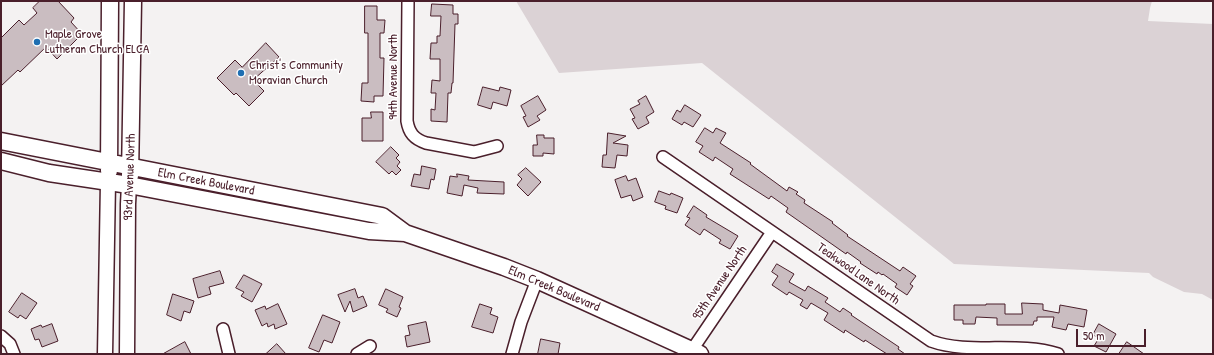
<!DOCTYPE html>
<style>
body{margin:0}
#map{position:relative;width:1214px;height:355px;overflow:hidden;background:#f4f2f2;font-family:"Patrick Hand",sans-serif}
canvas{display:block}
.frame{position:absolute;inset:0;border:2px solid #4a1f2b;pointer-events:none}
.scale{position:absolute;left:1076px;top:329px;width:70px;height:18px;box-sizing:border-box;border:2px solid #4a1f2b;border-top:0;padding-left:5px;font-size:12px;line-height:14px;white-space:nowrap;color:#4a1f2b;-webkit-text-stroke:3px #fff;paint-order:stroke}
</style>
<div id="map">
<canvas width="1214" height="355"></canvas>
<div class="frame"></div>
<div class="scale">50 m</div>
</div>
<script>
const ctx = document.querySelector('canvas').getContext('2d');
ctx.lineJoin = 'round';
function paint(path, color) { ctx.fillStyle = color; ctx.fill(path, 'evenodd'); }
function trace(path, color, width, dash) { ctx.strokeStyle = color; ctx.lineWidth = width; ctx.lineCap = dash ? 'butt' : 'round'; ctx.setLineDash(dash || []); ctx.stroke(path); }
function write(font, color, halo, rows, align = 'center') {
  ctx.font = font + ' "Patrick Hand",sans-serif'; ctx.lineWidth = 3; ctx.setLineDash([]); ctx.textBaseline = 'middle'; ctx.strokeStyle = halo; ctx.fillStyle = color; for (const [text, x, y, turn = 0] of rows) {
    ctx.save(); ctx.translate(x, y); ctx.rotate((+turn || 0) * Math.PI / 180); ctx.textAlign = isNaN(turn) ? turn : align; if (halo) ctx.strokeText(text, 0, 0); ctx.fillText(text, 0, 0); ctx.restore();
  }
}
paint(new Path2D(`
 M516,1L598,2V1H1152L1150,8L1148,21L1213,24V300L1202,294L1184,292L1153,277L1149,273L954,264L702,63L559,73Z`), '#dbd2d5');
const building = new Path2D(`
 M40,1H58L74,18L71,22L82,34L57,59L46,47L20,72L18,70L1,86V38L19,20L24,25L37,13L33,8Z
 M432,4L453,5V14H458V24H455L453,83H452L451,93H448L447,122L431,121V109L435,110L436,93H431L432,80L440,81V59H430L431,43H437V36H440L441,16H431Z
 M365,6H377V20H385L384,33H380V58H384L383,96H374V102L361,101L362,83H368V33H365Z
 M266,43L279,57L253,80L264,91L249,106L236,93L234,95L217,78L235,60L242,67Z
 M483,87L499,91L500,87L511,90L507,106L493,102L491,109L478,105Z
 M538,96L546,110L537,116L540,120L528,127L523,117L526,116L521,106Z
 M646,96L654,112L646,117L649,123L638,129L632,119L635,118L630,109L640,104L638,101Z
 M685,105L701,115L693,127L684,122L682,125L672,119L677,110L680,112Z
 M371,112H383V141H362V118H371Z
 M705,128L713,133L716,128L726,133L720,143L751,163L750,164L787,191L789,187L798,192L796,194L805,200L804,203L833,222L832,223L848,235L847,236L900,271L903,267L916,276L910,284L913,286L907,295L895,287L897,284L883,274L882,275L878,272L877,274L860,263L861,262L847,252L846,254L786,212L788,208L771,196L769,199L730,174L733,169L715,157L713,161L699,152L703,146L696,142Z
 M608,133L626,136L613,143L628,145L627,156L617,155L615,168L602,167L603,155H606Z
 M537,135H544V138H554V154L543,153V156H533V145H537Z
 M391,147L399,155L396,158L400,162L397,166L401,170L396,175L392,171L389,174L376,162Z
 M422,166L436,169L434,180L431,179L429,189L411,186L414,174L420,175Z
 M526,168L541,182L528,196L517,185L522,179L518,175Z
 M457,174L469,176L468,180L504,182V194L477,193L478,188L464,185L462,196L447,193L450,176L457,177Z
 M626,176L628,181L636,178L643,197L633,201L631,195L621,198L615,180Z
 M659,191L670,195L671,193L683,198L677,213L665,209L666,206L655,202Z
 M694,206L707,215L706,217L738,236L730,249L719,243L721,240L704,229L700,235L685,225L690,218L687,217Z
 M777,264L794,274L789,282L805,291L808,286L828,298L825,302L840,312L843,308L852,314L851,315L899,347L898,349L905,354H887L865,340L864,342L845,330L844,333L824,320L828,313L811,303L807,309L800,305L803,300L789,292L787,295L772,285L778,276L772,272Z
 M220,271L224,283L209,287L211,294L198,298L193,279Z
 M244,275L262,284L252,302L241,296L244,292L236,288Z
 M355,289L358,298L363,296L367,306L353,312L350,301L345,312L338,295Z
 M386,289L403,297L399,307L401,308L397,317L386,312L388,309L379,305Z
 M22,293L37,303L26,319L20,315L18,318L9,312Z
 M173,294L194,301L190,313L184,311L181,321L167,315Z
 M1022,303L1043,304V310L1059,313L1060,305L1087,310L1084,327L1068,324L1066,330L1052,327L1054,317H1037V321H1034L1033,325H997V318L976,317L975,324H963V320H954V305H986V304H1005V314H1022Z
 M278,304L287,324L275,329L274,324L268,327L267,323L262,326L255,310L265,306L266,309Z
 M480,304L492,308L490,314L498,317L493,333L472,327Z
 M323,315L340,322L332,343L324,340L319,352L309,348Z
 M426,322L430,342L407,347L405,336L410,335L408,326Z
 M52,324L58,341L42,347L39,339L35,340L31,329L41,325L42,327Z
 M1099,324L1116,334L1106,352L1094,346L1099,338L1093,335Z
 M541,339L560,343L558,354H538Z
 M185,342L191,354H163Z
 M1127,342L1144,354H1119Z
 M277,344L286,354H266Z`);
paint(building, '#cabdc1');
trace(building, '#4a1f2b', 1);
const minor = new Path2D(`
 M408,1L407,121C409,133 414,139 426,143L474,152L497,146
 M663,157L931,341C970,355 1017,341 1058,354
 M223,329L229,354
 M1,336L10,344L14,354
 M692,350L772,232
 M357,354L370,346
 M512,354L521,322L537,280`);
const tertiary = new Path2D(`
 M105,354L108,182
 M127,354L128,204L129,185`);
const secondary = new Path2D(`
 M1,141L382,216L405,233L504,267L537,280L700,354
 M1,161L49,173L129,185L369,231L405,233
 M109,171L110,1
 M130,176L133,1`);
trace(minor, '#4a1f2b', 14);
trace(tertiary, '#4a1f2b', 17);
trace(secondary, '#4a1f2b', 19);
trace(minor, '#fff', 11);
trace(tertiary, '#fff', 14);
trace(secondary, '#fff', 16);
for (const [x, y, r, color] of [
 [37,42,4,"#1f6fb2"],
 [241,73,4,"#1f6fb2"]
]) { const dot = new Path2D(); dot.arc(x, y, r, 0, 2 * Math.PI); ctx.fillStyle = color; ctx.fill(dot); trace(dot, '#fff', 1.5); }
write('13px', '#4a1f2b', '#fff', [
 ["Maple Grove",45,35],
 ["Lutheran Church ELCA",45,50],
 ["Christ's Community",249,66],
 ["Moravian Church",249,81]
], 'left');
write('13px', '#4a1f2b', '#fff', [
 ["94th Avenue North",394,77,-90],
 ["93rd Avenue North",130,177,-88],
 ["Elm Creek Boulevard",206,182,11],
 ["Teakwood Lane North",858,274,35],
 ["95th Avenue North",720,283,-56],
 ["Elm Creek Boulevard",554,289,23]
]);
</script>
